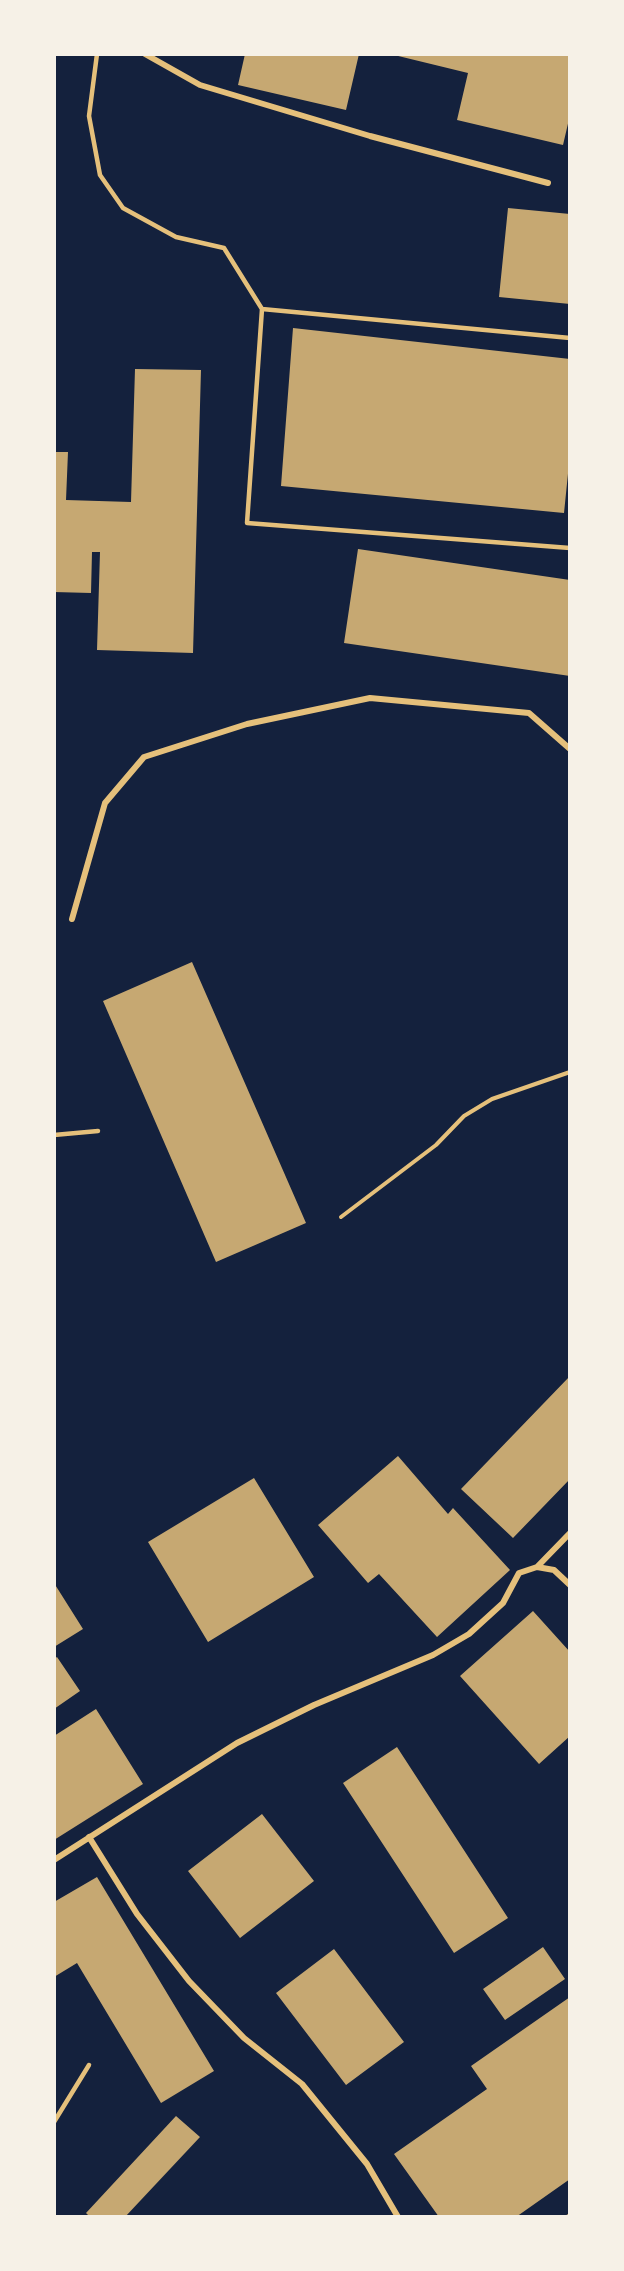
<!DOCTYPE html>
<style>
body{margin:0}
#map{position:relative;width:624px;height:2271px;overflow:hidden;background:#14213d;font-family:"Noto Sans",sans-serif}
canvas{display:block}
.frame{position:absolute;inset:0;border:56px solid #f6f1e7;pointer-events:none}
</style>
<div id="map">
<canvas width="624" height="2271"></canvas>
<div class="frame"></div>
</div>
<script>
const ctx = document.querySelector('canvas').getContext('2d');
ctx.lineJoin = 'round';
function paint(path, color) { ctx.fillStyle = color; ctx.fill(path, 'evenodd'); }
function trace(path, color, width, dash) { ctx.strokeStyle = color; ctx.lineWidth = width; ctx.lineCap = dash ? 'butt' : 'round'; ctx.setLineDash(dash || []); ctx.stroke(path); }
paint(new Path2D(`
 M245,54H359L346,110L238,85Z
 M390,54H570V115L563,145L457,120L468,73Z
 M508,208L570,214V304L499,297Z
 M293,328L570,359V454L564,513L281,486Z
 M135,369L201,370L193,653L97,650L100,552H92L91,593L54,592V452H68L66,500L131,502Z
 M358,549L570,580V676L344,643Z
 M192,962L306,1223L216,1262L103,1001Z
 M570,1376V1479L513,1538L461,1489Z
 M398,1456L448,1514L453,1508L510,1570L437,1637L379,1574L368,1583L318,1525Z
 M254,1478L314,1577L208,1642L148,1542Z
 M54,1583L83,1629L54,1647Z
 M533,1611L570,1652V1736L539,1764L460,1676Z
 M57,1657L80,1691L54,1709V1659Z
 M96,1709L143,1784L54,1840V1736Z
 M397,1747L508,1918L454,1953L343,1783Z
 M262,1814L314,1881L240,1938L188,1871Z
 M97,1877L214,2071L161,2103L77,1963L54,1977V1902Z
 M543,1947L565,1979L505,2020L483,1989Z
 M334,1949L404,2042L346,2085L276,1993Z
 M570,1997V2179L516,2217H439L394,2154L487,2089L471,2066Z
 M176,2116L200,2137L125,2217H90L86,2213Z`), '#c6a872');
trace(new Path2D(`
 M341,1217L436,1145L464,1116L492,1099L570,1072`), '#e5c07b', 4);
trace(new Path2D(`
 M97,54L89,116L100,175L123,208L176,237L224,248L262,309L247,523L570,548
 M262,309L570,338
 M54,1135L98,1131
 M54,2122L89,2065`), '#e5c07b', 4.5);
trace(new Path2D(`
 M145,54L200,85L370,136L548,183
 M72,919L105,803L144,757L247,724L370,698L529,713L570,749
 M537,1567L554,1570L570,1585
 M89,1837L137,1914L189,1981L244,2038L302,2084L367,2164L398,2217
 M54,1860L237,1743L314,1705L433,1655L469,1634L503,1603L519,1573L537,1567L570,1533
 M569,2217H570`), '#e5c07b', 6);
</script>
